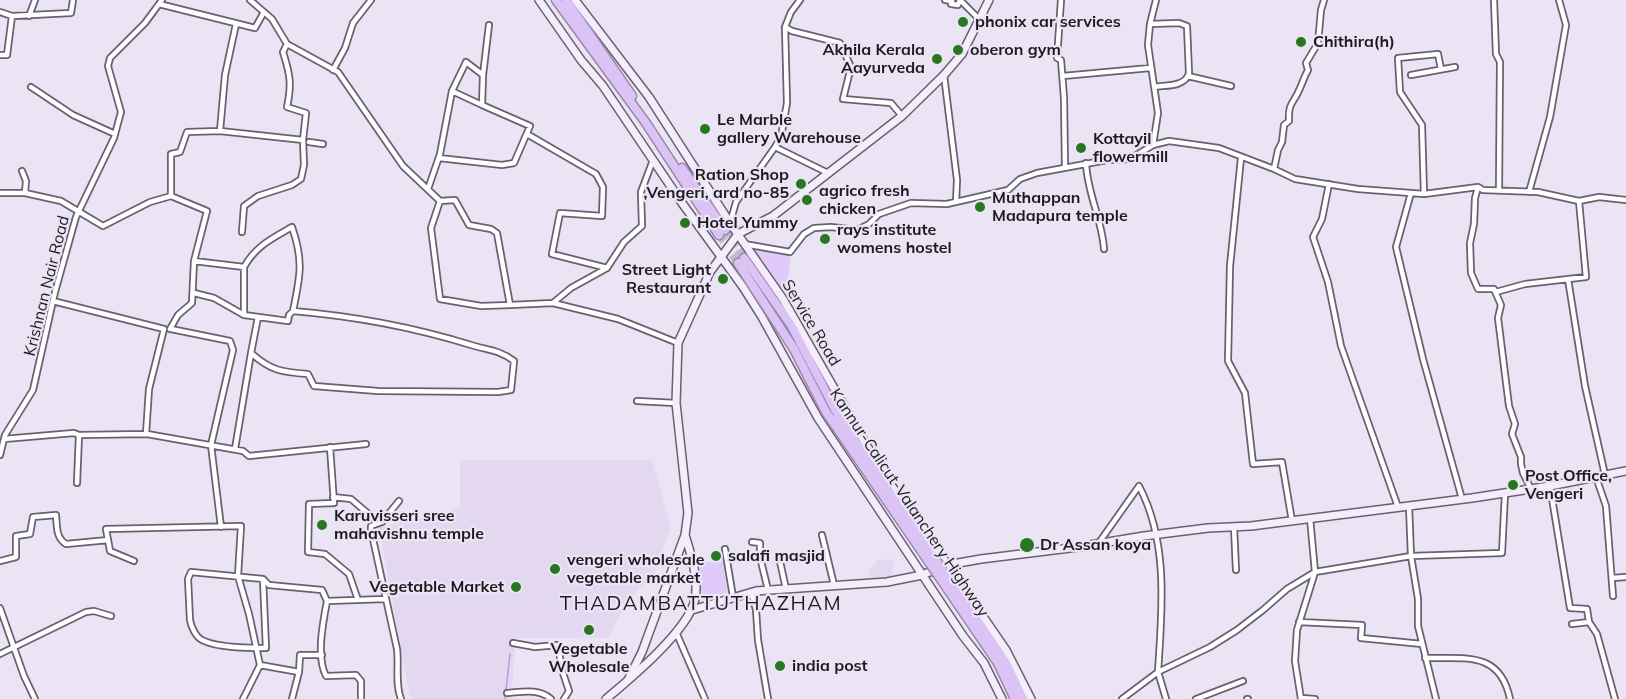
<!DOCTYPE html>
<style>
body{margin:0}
canvas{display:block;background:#ebe4f4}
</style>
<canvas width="1626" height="699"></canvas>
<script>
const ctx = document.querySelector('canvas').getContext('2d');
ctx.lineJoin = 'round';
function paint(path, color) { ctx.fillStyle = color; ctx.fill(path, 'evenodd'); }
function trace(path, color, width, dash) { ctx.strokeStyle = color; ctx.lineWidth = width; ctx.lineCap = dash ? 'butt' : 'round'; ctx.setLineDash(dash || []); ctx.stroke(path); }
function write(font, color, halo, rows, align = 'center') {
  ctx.font = font + ' Mulish,sans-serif'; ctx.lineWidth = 4.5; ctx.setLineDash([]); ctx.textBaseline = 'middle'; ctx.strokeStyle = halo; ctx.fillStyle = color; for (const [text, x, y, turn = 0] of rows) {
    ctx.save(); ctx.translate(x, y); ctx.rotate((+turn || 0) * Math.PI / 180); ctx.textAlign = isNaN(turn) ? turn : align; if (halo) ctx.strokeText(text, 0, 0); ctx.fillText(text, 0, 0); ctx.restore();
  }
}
paint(new Path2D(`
 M460,460H652L671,527L653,576L628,599L608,638H516L511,699H411L409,694L379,527L460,508Z
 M891,559L893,563L892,579L871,581L869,570L878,560Z`), '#e3d8ef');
paint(new Path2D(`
 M754,249L791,255L788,279L779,291L752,255Z
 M700,562H723L727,593L702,597Z`), '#e0caf9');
trace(new Path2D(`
 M505,699L510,654`), '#b996dd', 1.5);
trace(new Path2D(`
 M725,230L744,258
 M719,235L738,263`), '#c2bcca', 8, [8, 4]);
const street = new Path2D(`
 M250,0L272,19L287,44L338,72L403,166L440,201L455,200L469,225L491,229L497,233L510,305L481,306L440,299L431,228L440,201
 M945,0L952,1L951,4L958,5L960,0L979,19
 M1061,0L1057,58L1061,60L1064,98L1065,167
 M1494,0L1496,54L1500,62L1499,190
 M159,4L255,28L264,12
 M0,12L12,16L71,13L73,0
 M29,16L35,0
 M1150,24L1179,23L1187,26L1189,73C1185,87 1167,85 1154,87
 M785,27L792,31L840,43L851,67L843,99L891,103L902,116
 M287,44L283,52C290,74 292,84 287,107L306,113L303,140
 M0,55H7L12,16
 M333,70L345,48L353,23L371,0
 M483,75L489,25
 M944,75L957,180L956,202
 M1411,75L1455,67
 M1063,76L1150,68
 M1188,76L1231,86
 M31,87L73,115L115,134
 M452,91L482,105
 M220,131L303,140L304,165L301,179L292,185L258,196L244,206L242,232
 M527,134L596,174L603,187L602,216L560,213L552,254L607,268
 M309,142L323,144
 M1153,145L1158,113L1148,45L1150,24L1156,0
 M775,147L828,173
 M1241,158L1230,266L1228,361L1245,393L1253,464L1282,462L1292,521
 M1086,163C1087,193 1102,219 1104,249
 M1274,169L1278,150L1282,142L1284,125L1289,121C1288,101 1294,104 1300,88C1303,82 1304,77 1308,70L1306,63L1318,43L1321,10L1324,0
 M22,171L26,181L25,193
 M1329,184L1322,219L1313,237L1328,282L1341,346L1398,507
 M1478,187L1475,198L1474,224L1470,243L1471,273L1478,289H1494L1501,305L1498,318L1509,406L1515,424L1512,434L1521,457V464L1523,473L1531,489
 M428,189L440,154L452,91L466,62L483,75L482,105L530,126L514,163L502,165L439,158
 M1529,192L1550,117L1566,25L1559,0
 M0,193H25L61,201L103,226L150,202L171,196V154L180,152L187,132L220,131L225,75L236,24
 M1411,193L1396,247L1423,359L1462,499
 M1424,194L1422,125L1400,92L1398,58L1438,54L1441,69
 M730,223L736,202L775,147L781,137L787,103L785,27L791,12L800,0
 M744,244L790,252L804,234L814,228L831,227L857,230L869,224L879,214L911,203L947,204L1008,190L1020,179L1037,173L1107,160L1130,159L1153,145L1169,141L1219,148L1274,169L1295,179L1358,189L1424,194L1478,187L1483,190L1538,192L1579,201L1599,197L1626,200
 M194,261L244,267C256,246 271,239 292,227C304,261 300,277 293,311
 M1568,279L1585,386L1605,475
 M1496,292L1525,284L1586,277L1579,201
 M194,293L214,298L244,315L288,321L289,315L293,311C353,316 413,327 471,345C487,350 500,350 514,361L511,390L498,392L378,391L314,386L308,374C282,372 271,371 251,353L258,317
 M53,301L164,329L149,389L146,434
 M553,303L571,288L607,268L624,242L642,226L641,192L653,160
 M510,305L553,303L618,319L678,343
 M244,315V267
 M170,329L178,315L192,303L194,261L207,211L171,196
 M171,329L230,341L233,350L211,445L221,527
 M637,401L676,403
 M4,439L74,433L79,435L147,434L243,451L249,456L366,444
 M330,447L334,503L309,504L308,552L325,554L349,574L358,600
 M235,449L251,353
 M0,455L5,435L33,390L55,292L76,217L114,138L121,112L108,66L110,58L145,23L162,0
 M1596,477L1606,506L1613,596
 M77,483L79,435
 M1550,486L1570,608L1587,609L1589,622L1597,634L1615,699
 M333,497L351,499L378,522
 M399,501L382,522L371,526V530L397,649C399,665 395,685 401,699
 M1234,527L1236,570
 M822,535L834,585
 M752,542L760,543V557L768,590
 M1098,544L1139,486C1169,543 1162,610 1158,672L1122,699
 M725,549L733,597
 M779,557L786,589
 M0,561L16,557V536L30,534L33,517L56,515C57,527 56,538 66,544L108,540
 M134,561L110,551L106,529L241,526L238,576L249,614L260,665L243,699
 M1612,578L1626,577
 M263,579L266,648C249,648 217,648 202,640C196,637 191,627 190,620L188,579L191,572L263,579L269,585L322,590L327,601L385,599
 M751,592L756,610L758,640L768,699
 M327,601C323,622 316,657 326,676L356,675L361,681V699
 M0,608L24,676L35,699
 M1299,622L1362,625L1361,638L1422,644
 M1572,624L1589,622
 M676,632L705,699
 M513,643L535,647L558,645L562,670L569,691L564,699
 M0,654L86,612L94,611L111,616
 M1425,658C1464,659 1500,650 1510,699
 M260,665L299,672L292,699
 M299,672L300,655H322
 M507,693C522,692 539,688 551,699
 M1301,698L1315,699
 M1166,699L1158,672L1210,647L1237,630L1263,610L1287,589L1315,572L1310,518
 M1196,699L1243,681
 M1247,699H1248
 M1301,699L1295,661L1297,630L1315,572L1411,556L1409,506
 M1436,699L1418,626V599L1411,556L1502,553L1505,493`);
const secondary = new Path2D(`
 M539,0L581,60L603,86L682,203L743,287L762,317L818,418L963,636L984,663L1002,699
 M575,0L649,97L730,223L783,299L871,453L1006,650L1031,699
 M692,610L756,591L887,582L922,575L947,565L981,559L1078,547L1144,536L1208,528L1251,526L1472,498L1550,486L1626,471
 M628,680L642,652L685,535L688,513L676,403L678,343L710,272L738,234L773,216L902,116L944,75L962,54L989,0
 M606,699C630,679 689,630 695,599C699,578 691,555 685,535`);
const highway = new Path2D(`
 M556,0L646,123L719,235
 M566,0L632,96
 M682,168L725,230
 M744,258L791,325L840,419L936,560
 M738,263L794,349L826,412L929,562
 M943,571L1006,663L1023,699
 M938,575L998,663L1015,699`);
trace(street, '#686270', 8);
trace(secondary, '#686270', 10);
trace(highway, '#9888aa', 11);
trace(street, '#fff', 4.5);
trace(secondary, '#f4edfc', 7);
trace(highway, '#dbc3f5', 8);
const highwayBridge = new Path2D(`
 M936,560L943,571
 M929,562L938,575`);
trace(highwayBridge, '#9888aa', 11, []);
trace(highwayBridge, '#dbc3f5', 8);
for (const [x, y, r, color] of [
 [963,22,6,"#287720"],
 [1301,42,6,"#287720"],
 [958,50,6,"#287720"],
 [937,59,6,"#287720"],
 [705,129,6,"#287720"],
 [1081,148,6,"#287720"],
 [801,184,6,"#287720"],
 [807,200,6,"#287720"],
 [980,207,6,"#287720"],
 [685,223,6,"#287720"],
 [825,239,6,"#287720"],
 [723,279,6,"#287720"],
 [1513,485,6,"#287720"],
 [322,525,6,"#287720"],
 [1027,545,8,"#287720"],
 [716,556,6,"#287720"],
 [555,569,6,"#287720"],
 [516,587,6,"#287720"],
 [589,630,6,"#287720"],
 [780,666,6,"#287720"]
]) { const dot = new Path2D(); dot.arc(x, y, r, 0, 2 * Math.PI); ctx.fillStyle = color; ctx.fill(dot); trace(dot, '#ebe4f4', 2); }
write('bold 16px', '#1d1b20', '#ebe4f4', [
 ["phonix car services",975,22],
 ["Chithira(h)",1313,42],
 ["Akhila Kerala",925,50,"right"],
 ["Aayurveda",925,68,"right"],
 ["oberon gym",970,50],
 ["Le Marble",717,120],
 ["gallery Warehouse",717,138],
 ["Kottayil",1093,139],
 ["flowermill",1093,157],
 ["Ration Shop",789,175,"right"],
 [",Vengeri, ard no-85",789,193,"right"],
 ["agrico fresh",819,191],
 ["chicken",819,209],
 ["Muthappan",992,198],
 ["Madapura temple",992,216],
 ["Hotel Yummy",697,223],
 ["rays institute",837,230],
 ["womens hostel",837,248],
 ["Street Light",711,270,"right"],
 ["Restaurant",711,288,"right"],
 ["Post Office,",1525,476],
 ["Vengeri",1525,494],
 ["Karuvisseri sree",334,516],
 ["mahavishnu temple",334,534],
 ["Dr Assan koya",1040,545],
 ["salafi masjid",728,556],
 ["vengeri wholesale",567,560],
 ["vegetable market",567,578],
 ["Vegetable Market",504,587,"right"],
 ["Vegetable",589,649,"center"],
 ["Wholesale",589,667,"center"],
 ["india post",792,666]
], 'left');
write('16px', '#1d1b20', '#ebe4f4', [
 ["Krishnan Nair Road",47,286,-76],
 ["Service Road",811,323,59],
 ["Kannur-Calicut-Valanchery Highway",909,503,56]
]);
ctx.letterSpacing = '1.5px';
write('20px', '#1d1b20', '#ebe4f4', [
 ["THADAMBATTUTHAZHAM",701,604]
]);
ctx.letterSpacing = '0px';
</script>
